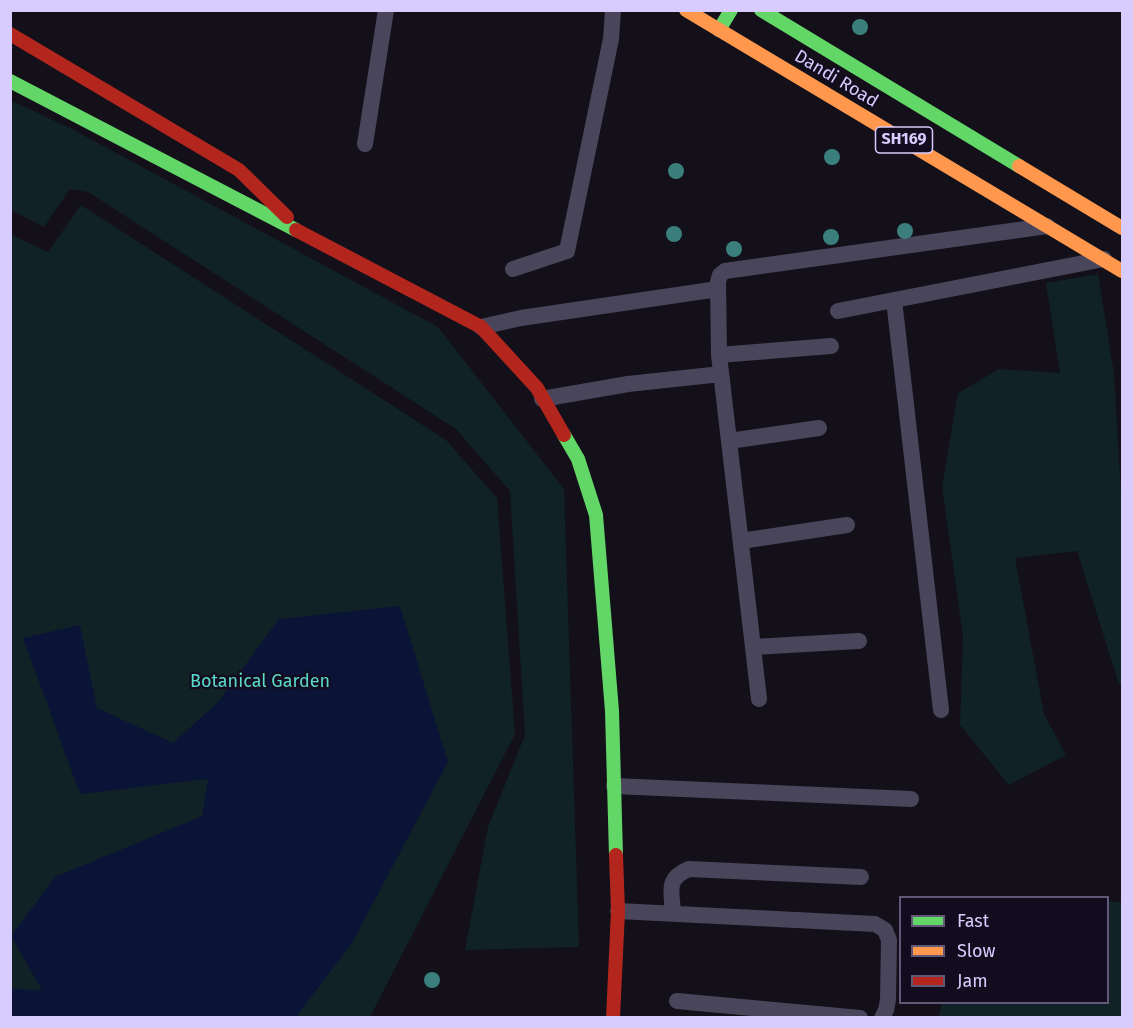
<!DOCTYPE html>
<style>
body{margin:0}
#map{position:relative;width:1133px;height:1028px;overflow:hidden;background:#13101a;font-family:"Fira Sans",sans-serif}
canvas{display:block}
.frame{position:absolute;inset:0;border:12px solid #d8cbfd;pointer-events:none}
.legend{position:absolute;left:899px;top:896px;width:210px;height:108px;box-sizing:border-box;background:#120c1e;border:2px solid #615877;margin:0;padding:8px 10px;list-style:none;font-size:18px;color:#d8cbfd}
.legend li{display:flex;align-items:center;gap:12px;height:30px}
.legend b{width:30px;border:2px solid #615877}
</style>
<div id="map">
<canvas width="1133" height="1028"></canvas>
<div class="frame"></div>
<ul class="legend">
<li><b style="height:8px;background:#63d668"></b>Fast</li>
<li><b style="height:8px;background:#ff974d"></b>Slow</li>
<li><b style="height:8px;background:#b3261e"></b>Jam</li>
</ul>
</div>
<script>
const ctx = document.querySelector('canvas').getContext('2d');
ctx.lineJoin = 'round';
function paint(path, color) { ctx.fillStyle = color; ctx.fill(path, 'evenodd'); }
function trace(path, color, width, dash) { ctx.strokeStyle = color; ctx.lineWidth = width; ctx.lineCap = dash ? 'butt' : 'round'; ctx.setLineDash(dash || []); ctx.stroke(path); }
function write(font, color, halo, rows, align = 'center') {
  ctx.font = font + ' "Fira Sans",sans-serif'; ctx.lineWidth = 4.5; ctx.setLineDash([]); ctx.textBaseline = 'middle'; ctx.strokeStyle = halo; ctx.fillStyle = color; for (const [text, x, y, turn = 0] of rows) {
    ctx.save(); ctx.translate(x, y); ctx.rotate((+turn || 0) * Math.PI / 180); ctx.textAlign = isNaN(turn) ? turn : align; if (halo) ctx.strokeText(text, 0, 0); ctx.fillText(text, 0, 0); ctx.restore();
  }
}
paint(new Path2D(`
 M10,100L72,129L438,327L564,489L579,947L465,950L488,827L525,735L510,491L456,429L88,192L70,189L44,227L11,210Z
 M81,205L446,440L497,498L515,734L370,1017H11L10,234L48,252Z
 M1098,274L1114,374L1122,510V684H1119L1077,551L1015,558L1044,714L1066,755L1009,785L960,725L963,636L942,487L958,393L999,369L1060,373L1046,283Z
 M1108,902H1122V1017H939L942,1003L1108,1002Z`), '#102225');
paint(new Path2D(`
 M400,606L448,762L352,943L296,1017H11V989L42,990L11,936L55,877L202,816L208,779L80,794L23,638L80,625L97,708L173,743L218,702L279,619Z`), '#0b1436');
trace(new Path2D(`
 M365,144L386,10
 M513,269L567,251L611,39L613,10
 M894,300L941,710
 M838,311L1104,259
 M481,327L521,318L718,289
 M719,355L831,346
 M542,399L628,384L721,374
 M729,441L819,428
 M741,541L847,525
 M753,647L859,641
 M759,699L719,355L718,282L720,275L725,271L1047,226
 M614,786L911,799
 M618,911L875,924L885,930L889,940L888,1000L886,1010L882,1018
 M673,913C672,891 665,879 689,869L861,877
 M677,1001L860,1018`), '#49455b', 16);
trace(new Path2D(`
 M761,10L1019,166
 M719,30L731,10
 M10,81L296,230
 M564,435L578,459L596,515L612,711L616,855`), '#63d668', 14);
trace(new Path2D(`
 M686,10L1122,271
 M1019,166L1122,228`), '#ff974d', 14);
trace(new Path2D(`
 M10,34L239,170L287,217
 M296,230L481,327L537,388L564,435
 M613,1018L618,911L616,855`), '#b3261e', 14);
ctx.fillStyle = '#3a7f7c';
for (const [x, y] of [
 [860,27],
 [832,157],
 [676,171],
 [905,231],
 [674,234],
 [831,237],
 [734,249],
 [432,980]
]) { ctx.beginPath(); ctx.arc(x, y, 8, 0, 2 * Math.PI); ctx.fill(); }
for (const [x, y, w] of [
 [904,140,57]
]) { const box = new Path2D(); box.roundRect(x - w / 2, y - 13, w, 26, 4.5); ctx.fillStyle = '#120c1e'; ctx.fill(box); trace(box, '#d8cbfd', 1.5); }
write('bold 16px', '#d8cbfd', null, [
 ["SH169",904,140]
]);
write('18px', '#d8cbfd', '#120c1e', [
 ["Dandi Road",836,79,31]
]);
write('18px', '#5adacd', '#120c1e', [
 ["Botanical Garden",260,682]
]);
</script>
